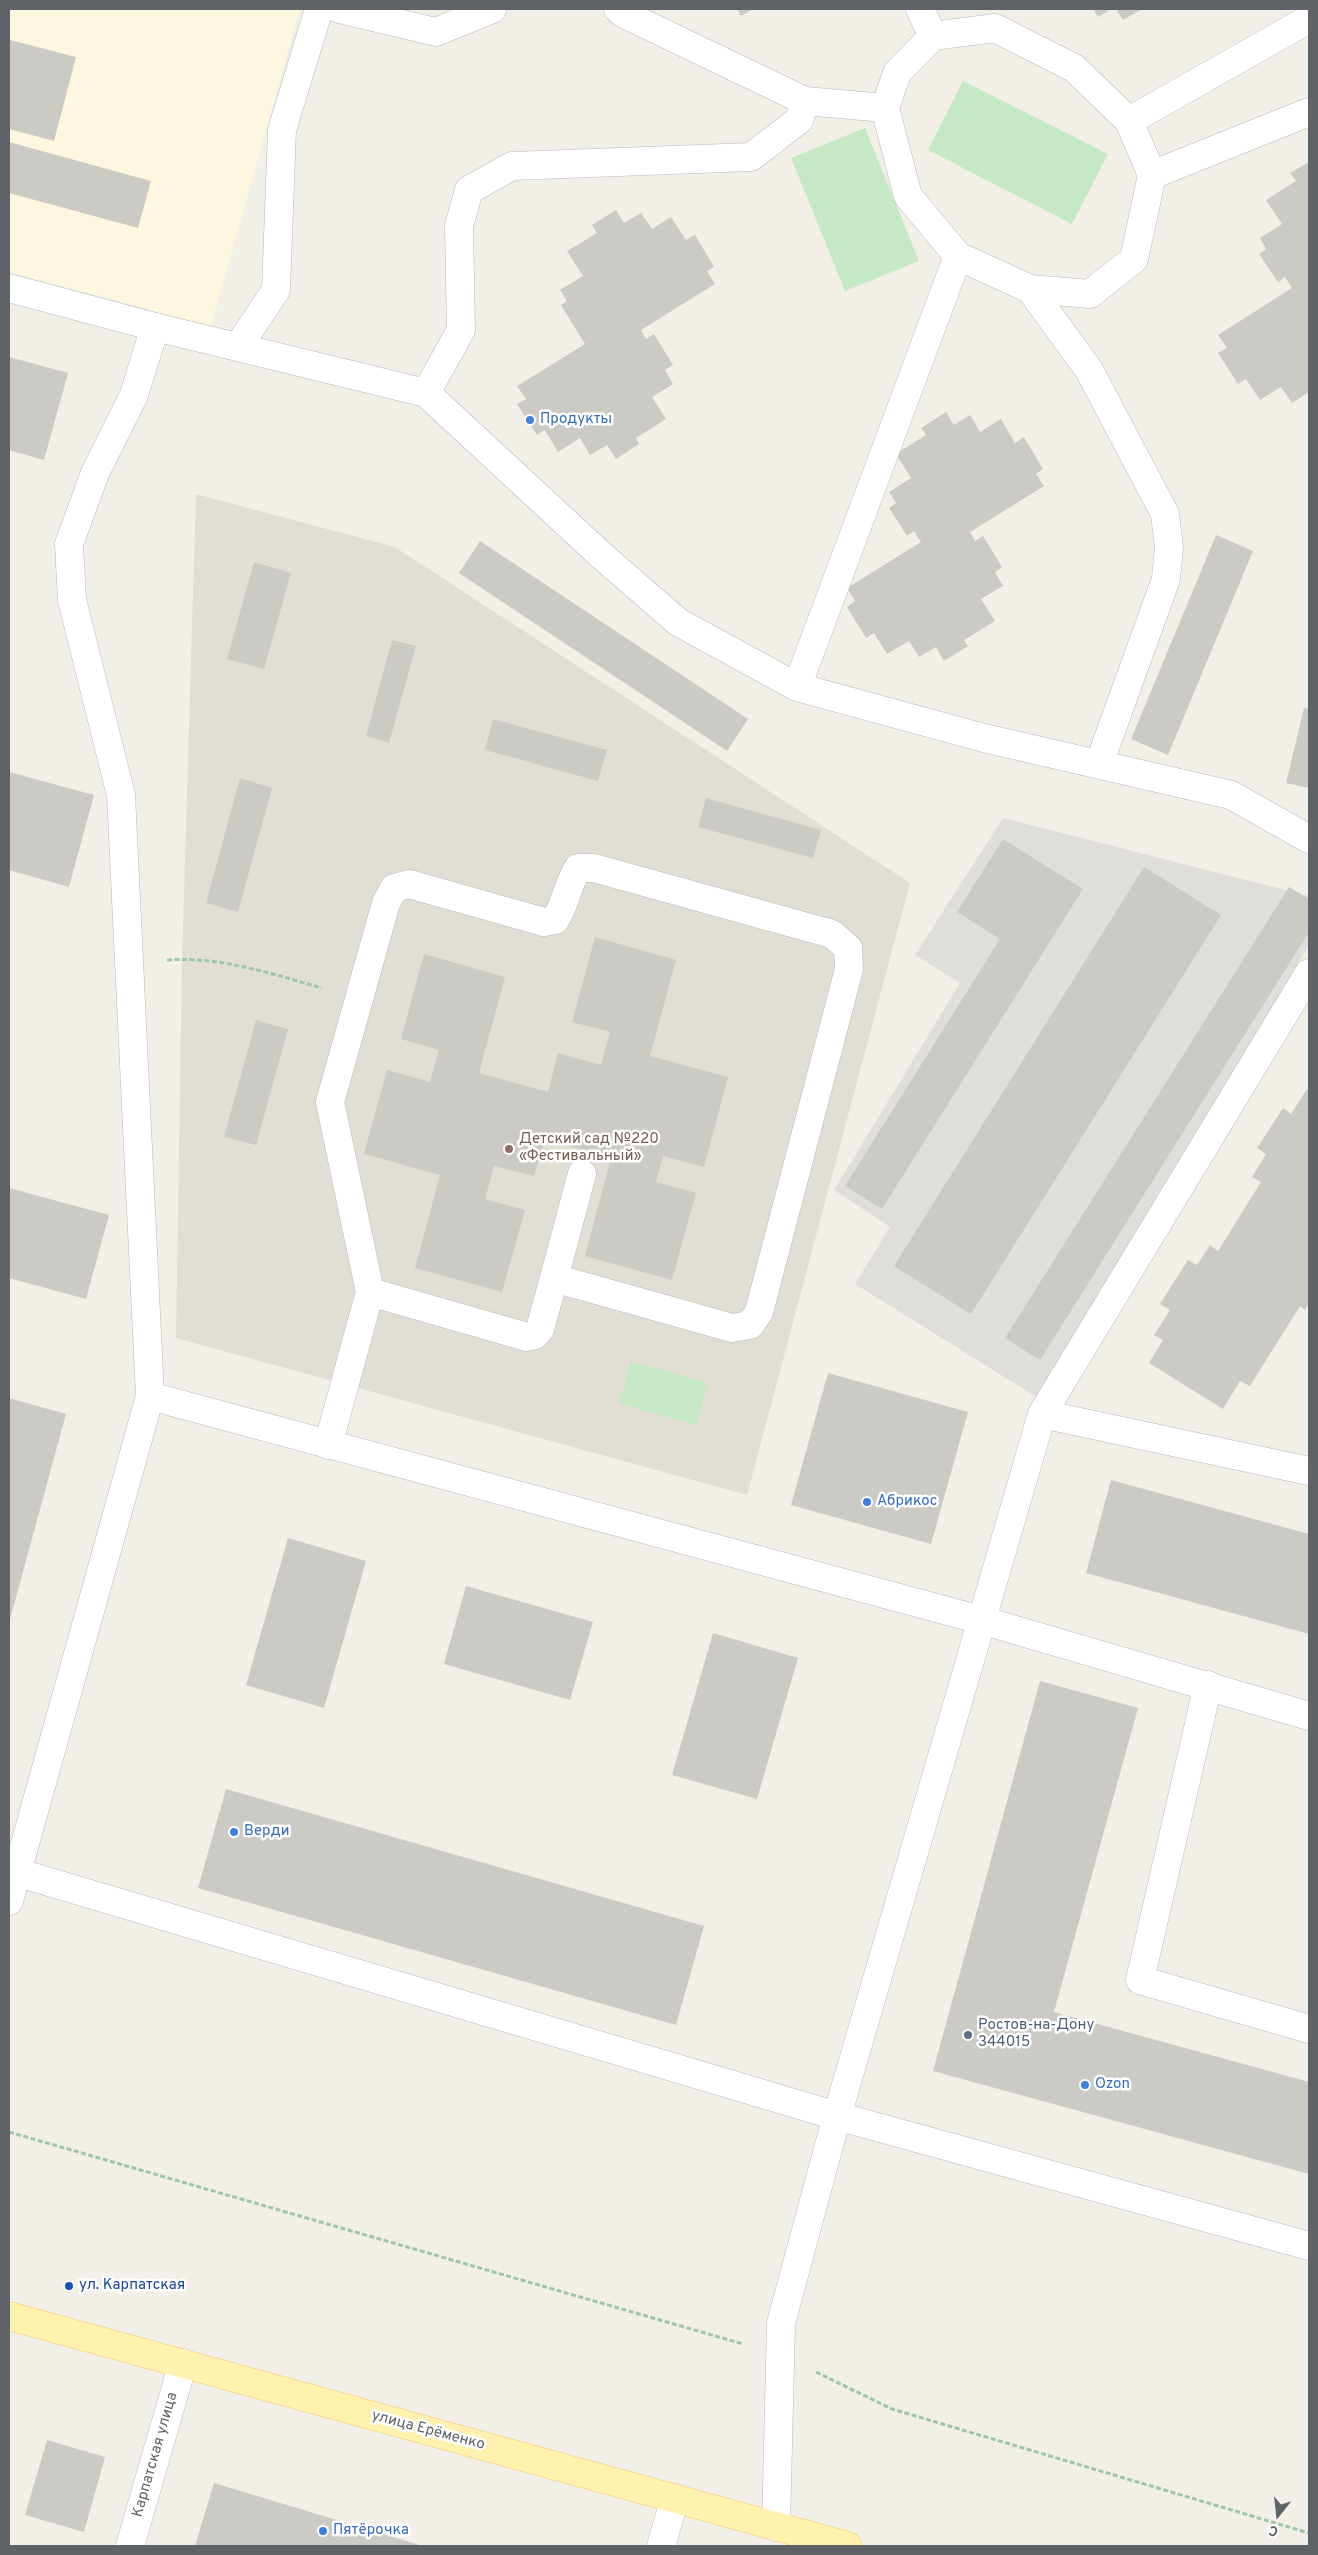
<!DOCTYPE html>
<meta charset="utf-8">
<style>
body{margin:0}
#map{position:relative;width:1318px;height:2555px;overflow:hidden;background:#f1efe8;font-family:Overpass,sans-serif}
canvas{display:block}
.frame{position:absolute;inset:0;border:10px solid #5f6368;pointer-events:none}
.north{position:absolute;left:1253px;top:2490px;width:50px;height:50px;-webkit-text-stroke:4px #fff;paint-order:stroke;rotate:196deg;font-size:14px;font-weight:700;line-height:20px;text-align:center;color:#5f6368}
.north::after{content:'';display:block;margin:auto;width:18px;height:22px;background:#5f6368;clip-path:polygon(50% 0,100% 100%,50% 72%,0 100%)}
</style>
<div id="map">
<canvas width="1318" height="2555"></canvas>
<div class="frame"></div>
<div class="north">С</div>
</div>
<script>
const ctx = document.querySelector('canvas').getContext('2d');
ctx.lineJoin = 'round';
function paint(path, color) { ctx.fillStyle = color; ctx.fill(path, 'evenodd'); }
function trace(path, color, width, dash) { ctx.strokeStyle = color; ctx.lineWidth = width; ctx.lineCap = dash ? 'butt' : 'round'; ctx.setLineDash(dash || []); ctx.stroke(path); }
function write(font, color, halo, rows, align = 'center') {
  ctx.font = font + ' Overpass,sans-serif'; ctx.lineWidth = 5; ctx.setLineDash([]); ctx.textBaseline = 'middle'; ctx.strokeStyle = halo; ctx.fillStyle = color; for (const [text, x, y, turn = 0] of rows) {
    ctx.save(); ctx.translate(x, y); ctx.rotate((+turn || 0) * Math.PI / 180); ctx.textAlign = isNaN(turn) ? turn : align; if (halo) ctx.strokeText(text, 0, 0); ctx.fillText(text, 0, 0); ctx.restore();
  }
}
paint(new Path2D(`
 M9,9H300L211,326L9,272Z`), '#fef7e0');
paint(new Path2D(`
 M1003,818L1309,896V945L1038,1398L855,1284L890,1227L834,1190L960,983L915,955Z`), '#e0deda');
paint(new Path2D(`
 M196,494L395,547L910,883L747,1495L176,1338L182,959Z`), '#e1ded6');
paint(new Path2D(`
 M963,81L1108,154L1072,224L928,150Z
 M865,128L919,261L845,291L791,158Z
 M631,1361L708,1383L696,1425L619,1403Z`), '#c5e8c5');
paint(new Path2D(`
 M737,9H753L741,16Z
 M1093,9H1111L1098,17Z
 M1116,9H1142L1123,20Z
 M10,40L76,57L54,141L9,129Z
 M9,142L151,181L138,228L9,193Z
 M1309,162V392L1292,403L1281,387L1260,400L1246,379L1238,384L1218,353L1227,348L1218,335L1292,288L1285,277L1278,282L1259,254L1266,249L1260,238L1282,224L1266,200L1296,181L1290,173Z
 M616,210L624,223L641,213L652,229L671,217L686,240L695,235L714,267L707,271L715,284L641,330L646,339L654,334L673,365L665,370L673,384L652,397L666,419L636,438L639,444L616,459L607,445L590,455L580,438L558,452L545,430L537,435L517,404L526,399L517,386L585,344L561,305L567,301L560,290L583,276L567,251L597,233L592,225Z
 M9,357L68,373L44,460L9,450Z
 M946,412L954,425L970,415L980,432L1001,419L1015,443L1024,437L1043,469L1036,474L1044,486L970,532L975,541L983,536L1002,567L995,572L1003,586L981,599L995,621L964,640L968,646L944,661L936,647L919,657L909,641L887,654L874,633L866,638L847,607L855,601L847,588L921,542L914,531L907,536L889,508L896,503L889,492L911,478L896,454L926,435L921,428Z
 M1216,535L1253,551L1168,755L1131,739Z
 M480,541L748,719L727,751L459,573Z
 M254,562L291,573L264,669L227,659Z
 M392,640L416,646L389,743L366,736Z
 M1304,708L1309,709V788L1286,783Z
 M493,719L607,750L598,781L485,750Z
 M9,772L94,795L69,887L9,870Z
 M240,778L272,788L238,912L206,903Z
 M706,798L821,830L813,858L698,827Z
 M1003,839L1083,889L882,1209L845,1186L1000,939L957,912Z
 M1144,867L1221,915L971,1314L894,1266Z
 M1289,887L1309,899V932L1040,1360L1005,1338Z
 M595,937L676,960L650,1056L728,1077L704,1167L663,1156L656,1182L696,1193L672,1280L585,1256L611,1158L545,1139L534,1176L494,1166L485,1199L525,1210L502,1292L415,1268L440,1175L364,1154L387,1070L430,1082L439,1050L401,1039L424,954L505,977L479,1073L548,1092L558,1053L601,1065L610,1032L572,1022Z
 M256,1020L288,1029L256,1145L224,1137Z
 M1307,1089L1309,1091V1303L1305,1310L1300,1306L1250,1386L1240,1381L1223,1409L1149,1363L1163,1340L1154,1335L1170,1310L1160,1304L1188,1260L1197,1265L1210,1245L1218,1251L1261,1182L1252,1177L1266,1154L1257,1148L1283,1108L1291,1114Z
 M9,1188L109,1215L86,1299L9,1278Z
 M828,1373L968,1412L931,1544L791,1505Z
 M9,1398L66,1414L9,1623Z
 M1111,1480L1309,1534V1634L1086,1573Z
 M288,1538L366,1561L324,1708L246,1685Z
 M466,1586L593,1622L570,1700L444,1664Z
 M713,1633L798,1658L757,1799L672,1775Z
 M1040,1681L1138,1708L1054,2012L1309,2082V2174L933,2071Z
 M226,1789L704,1926L676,2025L198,1888Z
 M47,2440L105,2457L84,2532L25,2515Z
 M214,2483L423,2546H195Z`), '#cccac5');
const minor = new Path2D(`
 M339,9L436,32L492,9
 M618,9L624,14L805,101L885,108
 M920,9L933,36
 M995,28L1074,68L1129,121L1152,175L1134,259L1090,294L1030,289L958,256L908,196L885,108L897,73L933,36Z
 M1129,121L1309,19
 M1152,175L1309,112
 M9,288L155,327L426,393L601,555L678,622L797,687L984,738L1231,795L1309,839
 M1030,289L1089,370L1165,514L1169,547L1166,579L1099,764
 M238,347L276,290L282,130L319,9
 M426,393L461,330L459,226L469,190L512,166L751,157L799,120L805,101
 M797,687L958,256
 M554,1278L582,1174
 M150,1396L981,1620L1309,1716
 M1042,1414L1309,1471
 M328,1445L370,1292L527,1337L535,1335L540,1329L554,1278L732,1328L750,1325L759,1312L849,969L848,948L832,934L594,868H578C567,885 566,904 555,920L544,922L409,884L394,888L386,903L330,1102L370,1292
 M1208,1685L1140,1980L1309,2029
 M9,1870L837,2116L1309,2246
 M9,1901L150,1396L121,795L72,600L69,544L95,473L134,395L155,327
 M776,2527L781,2323L837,2116L1042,1414L1309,973
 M130,2546L183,2363
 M661,2546L675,2498`);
const major = new Path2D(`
 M9,2316L848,2546`);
trace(minor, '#b5b8bc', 29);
trace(major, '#f2c960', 29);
trace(new Path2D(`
 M167,960C220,956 272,974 322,988
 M9,2132L743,2344
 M816,2372L892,2409L1309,2533`), '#9cc7a9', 3, [5, 2.5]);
trace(minor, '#fff', 28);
trace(major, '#fff2af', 28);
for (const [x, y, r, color] of [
 [530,420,5,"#3f7fe0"],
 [509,1149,5,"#8d6e63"],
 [867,1502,5,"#3f7fe0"],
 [234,1832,5,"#3f7fe0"],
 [968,2035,5,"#5c6f8a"],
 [1085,2085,5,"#3f7fe0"],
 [69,2286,5,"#1a4fb4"],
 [323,2531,5,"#3f7fe0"]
]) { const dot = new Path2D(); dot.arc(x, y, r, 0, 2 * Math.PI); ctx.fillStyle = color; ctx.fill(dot); trace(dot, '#fff', 2); }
write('15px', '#366cbe', '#fff', [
 ["Продукты",540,420],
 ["Абрикос",877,1502],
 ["Верди",244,1832],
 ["Ozon",1095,2085],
 ["Пятёрочка",333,2531]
], 'left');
write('15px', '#785e54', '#fff', [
 ["Детский сад №220",519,1140],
 ["«Фестивальный»",519,1157]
], 'left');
write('15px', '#4e5e75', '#fff', [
 ["Ростов-на-Дону",978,2026],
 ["344015",978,2043]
], 'left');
write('15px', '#164399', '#fff', [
 ["ул. Карпатская",79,2286]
], 'left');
write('15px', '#5f6368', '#fff', [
 ["улица Ерёменко",428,2431,15],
 ["Карпатская улица",156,2455,-74]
]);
</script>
